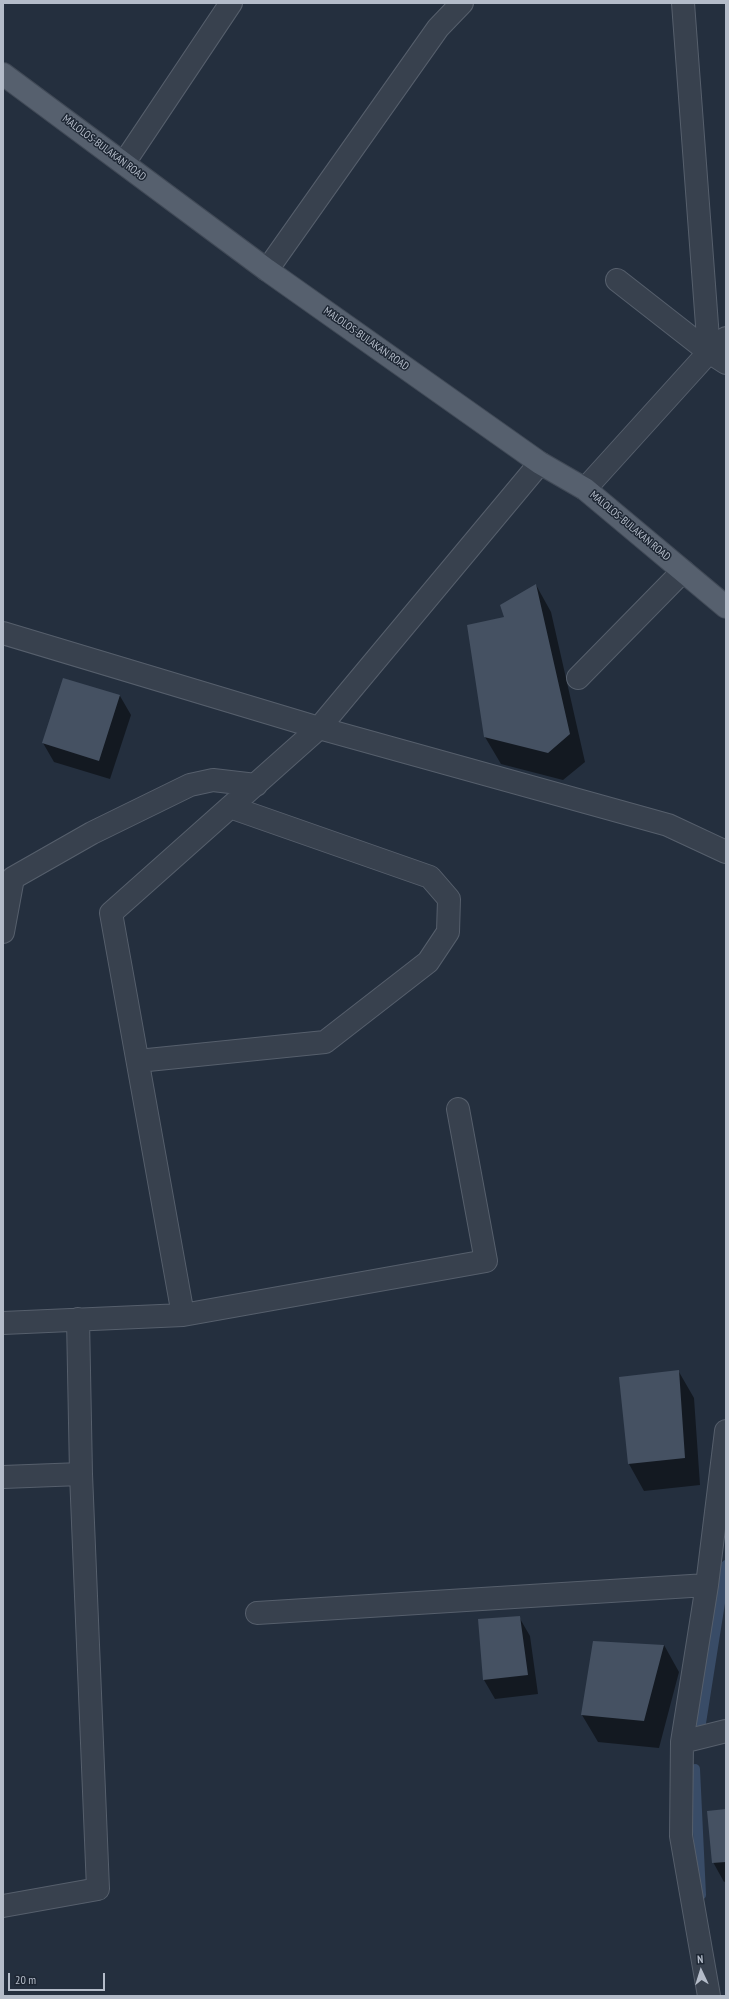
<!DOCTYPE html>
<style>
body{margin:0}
#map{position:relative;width:729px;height:1999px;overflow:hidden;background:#242f3e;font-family:"PT Sans Narrow",sans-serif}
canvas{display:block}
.frame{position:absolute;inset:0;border:4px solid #b4bcc9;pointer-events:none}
.north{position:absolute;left:681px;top:1951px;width:40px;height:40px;-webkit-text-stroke:3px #1d2633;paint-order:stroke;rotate:356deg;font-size:11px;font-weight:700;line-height:16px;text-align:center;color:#b4bcc9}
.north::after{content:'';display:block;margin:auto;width:14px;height:18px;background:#b4bcc9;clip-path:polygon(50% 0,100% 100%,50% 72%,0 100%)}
.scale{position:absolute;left:8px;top:1973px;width:97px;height:18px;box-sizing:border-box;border:2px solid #b4bcc9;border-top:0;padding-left:5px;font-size:12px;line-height:14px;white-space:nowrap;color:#b4bcc9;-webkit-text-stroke:3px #1d2633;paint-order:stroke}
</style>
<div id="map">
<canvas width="729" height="1999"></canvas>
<div class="frame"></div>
<div class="north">N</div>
<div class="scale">20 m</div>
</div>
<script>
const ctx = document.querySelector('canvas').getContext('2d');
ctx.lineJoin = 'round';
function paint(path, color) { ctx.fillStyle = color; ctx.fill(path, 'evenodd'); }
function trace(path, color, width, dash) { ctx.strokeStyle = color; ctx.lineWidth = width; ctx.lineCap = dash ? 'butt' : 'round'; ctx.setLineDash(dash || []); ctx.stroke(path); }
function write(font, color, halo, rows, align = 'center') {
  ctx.font = font + ' "PT Sans Narrow",sans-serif'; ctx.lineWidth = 3; ctx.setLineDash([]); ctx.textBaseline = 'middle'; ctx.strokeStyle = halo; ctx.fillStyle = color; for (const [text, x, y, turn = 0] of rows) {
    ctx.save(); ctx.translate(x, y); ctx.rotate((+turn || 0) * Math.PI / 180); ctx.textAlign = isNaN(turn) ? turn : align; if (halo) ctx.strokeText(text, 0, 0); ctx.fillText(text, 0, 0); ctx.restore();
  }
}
paint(new Path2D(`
 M536,585L551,612L585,762L563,780L501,764L485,737Z
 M64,679L120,696L131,715L110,779L54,762L43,743Z
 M679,1372L694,1398L700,1485L644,1491L629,1464Z
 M519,1617L530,1636L538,1694L495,1699L484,1680L479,1620Z
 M664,1645L679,1672L659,1748L598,1742L582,1715Z
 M726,1810V1881L724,1882L713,1862Z`), '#0007');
trace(new Path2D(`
 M701,1723L726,1565
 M695,1769L701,1895`), '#394c67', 10);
paint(new Path2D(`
 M536,584L570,734L548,753L484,737L467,625L504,617L500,605Z
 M63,678L120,695L99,761L42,743Z
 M679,1370L685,1458L628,1464L619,1377Z
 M520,1616L528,1675L483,1680L478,1619Z
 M593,1641L664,1645L644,1721L581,1715Z
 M726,1809V1862L712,1863L707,1811Z`), '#455162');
const minor = new Path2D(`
 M683,3L709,352
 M124,163L231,3
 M267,270L438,28L462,3
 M617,280L709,352L726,363
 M585,489L709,352L726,338
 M3,633L319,728L668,825L726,852
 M578,678L683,571
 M3,932L13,878L92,833L190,785L213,780L256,785
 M138,1061L325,1042L428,962L448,932L449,899L430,877L230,807
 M183,1315L111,913L319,728L540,463
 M3,1323L183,1315L486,1261L458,1109
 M3,1477L81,1474
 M257,1613L707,1585
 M682,1742L726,1731
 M3,1906L98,1889L81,1474L78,1319
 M709,1996L681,1836L682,1742L707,1585L726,1431`);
const major = new Path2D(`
 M3,74L267,270L540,463L585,489L726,607`);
trace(minor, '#565f6c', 24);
trace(major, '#414a57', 24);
trace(minor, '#38414e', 22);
trace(major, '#56606e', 22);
write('11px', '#b4bcc9', '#1d2633', [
 ["MALOLOS-BULAKAN ROAD",104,148,37],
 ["MALOLOS-BULAKAN ROAD",366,339,35],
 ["MALOLOS-BULAKAN ROAD",630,526,40]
]);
</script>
